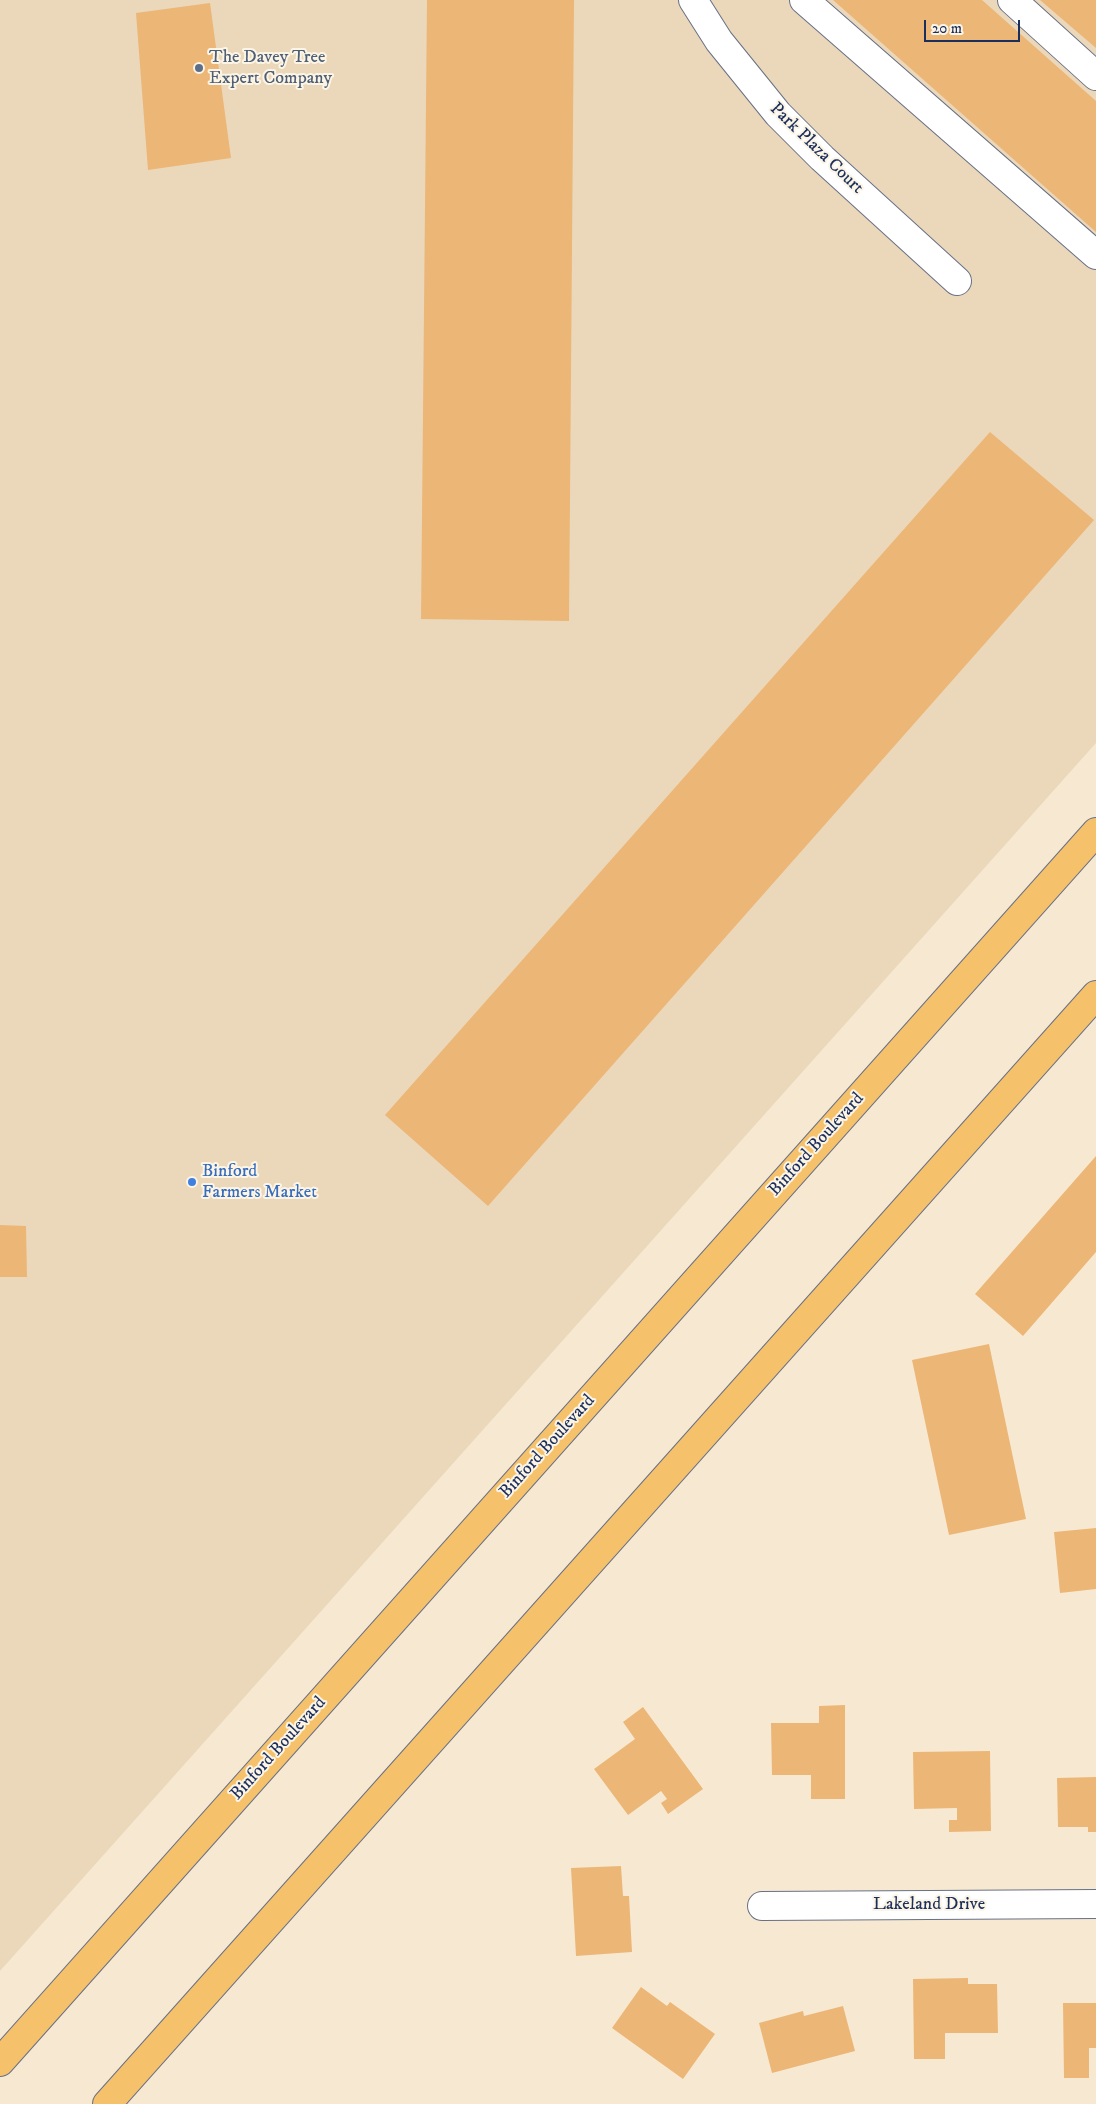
<!DOCTYPE html>
<style>
body{margin:0}
#map{position:relative;width:1096px;height:2104px;overflow:hidden;background:#f7e9d1;font-family:"IM FELL DW Pica",serif}
canvas{display:block}
.scale{position:absolute;left:924px;top:20px;width:96px;height:22px;box-sizing:border-box;border:2px solid #1b2f5e;border-top:0;padding-left:6px;font-size:15px;line-height:18px;white-space:nowrap;color:#1b2f5e;-webkit-text-stroke:4px #fcf5e5;paint-order:stroke}
</style>
<div id="map">
<canvas width="1096" height="2104"></canvas>
<div class="scale">20 m</div>
</div>
<script>
const ctx = document.querySelector('canvas').getContext('2d');
ctx.lineJoin = 'round';
function paint(path, color) { ctx.fillStyle = color; ctx.fill(path, 'evenodd'); }
function trace(path, color, width, dash) { ctx.strokeStyle = color; ctx.lineWidth = width; ctx.lineCap = dash ? 'butt' : 'round'; ctx.setLineDash(dash || []); ctx.stroke(path); }
function write(font, color, halo, rows, align = 'center') {
  ctx.font = font + ' "IM FELL DW Pica",serif'; ctx.lineWidth = 4; ctx.setLineDash([]); ctx.textBaseline = 'middle'; ctx.strokeStyle = halo; ctx.fillStyle = color; for (const [text, x, y, turn = 0] of rows) {
    ctx.save(); ctx.translate(x, y); ctx.rotate((+turn || 0) * Math.PI / 180); ctx.textAlign = isNaN(turn) ? turn : align; if (halo) ctx.strokeText(text, 0, 0); ctx.fillText(text, 0, 0); ctx.restore();
  }
}
paint(new Path2D(`
 M0,0H1096V743L0,1971Z`), '#ebd8ba');
paint(new Path2D(`
 M427,0H574L569,621L421,619Z
 M833,0H982L1096,101V232Z
 M1040,0H1096V48Z
 M210,3L231,158L148,170L136,13Z
 M990,432L1094,520L488,1206L385,1115Z
 M1096,1156V1252L1023,1336L975,1294Z
 M0,1225L26,1226L27,1277H0Z
 M989,1344L1026,1519L949,1535L912,1360Z
 M1096,1528V1589L1060,1593L1054,1532Z
 M845,1705V1799H811V1775H772L771,1723H819V1706Z
 M643,1707L703,1789L668,1814L661,1803L667,1799L661,1791L628,1815L594,1769L635,1739L623,1722Z
 M990,1751L991,1831L949,1832V1820H957V1808L914,1809L913,1752Z
 M1096,1777V1832H1088V1827H1058L1057,1778Z
 M621,1866L623,1896H629L632,1952L576,1956L571,1868Z
 M968,1978V1984H997L998,2033H945V2059H914L913,1979Z
 M641,1987L667,2006L670,2002L715,2034L683,2079L612,2028Z
 M1063,2003H1096V2048H1089V2078H1064Z
 M843,2006L855,2051L772,2073L759,2023L803,2011L804,2016Z`), '#ecb677');
const minor = new Path2D(`
 M693,0L719,41L778,114L822,158L957,281
 M804,0L1096,255
 M1012,0L1096,76
 M762,1906L1096,1904`);
const major = new Path2D(`
 M0,2062L1096,832
 M107,2104L1096,995`);
trace(minor, '#687086', 30);
trace(major, '#687086', 30);
trace(minor, '#fff', 28);
trace(major, '#f6c16b', 28);
for (const [x, y, r, color] of [
 [199,68,5,"#5c6f8a"],
 [192,1182,5,"#3f7fe0"]
]) { const dot = new Path2D(); dot.arc(x, y, r, 0, 2 * Math.PI); ctx.fillStyle = color; ctx.fill(dot); trace(dot, '#fcf5e5', 2); }
write('18px', '#4e5e75', '#fcf5e5', [
 ["The Davey Tree",209,58],
 ["Expert Company",209,79]
], 'left');
write('18px', '#1b2f5e', '#fcf5e5', [
 ["Park Plaza Court",816,149,44],
 ["Binford Boulevard",817,1145,-48],
 ["Binford Boulevard",548,1447,-48],
 ["Binford Boulevard",279,1749,-48],
 ["Lakeland Drive",929,1905]
]);
write('18px', '#366cbe', '#fcf5e5', [
 ["Binford",202,1172],
 ["Farmers Market",202,1193]
], 'left');
</script>
